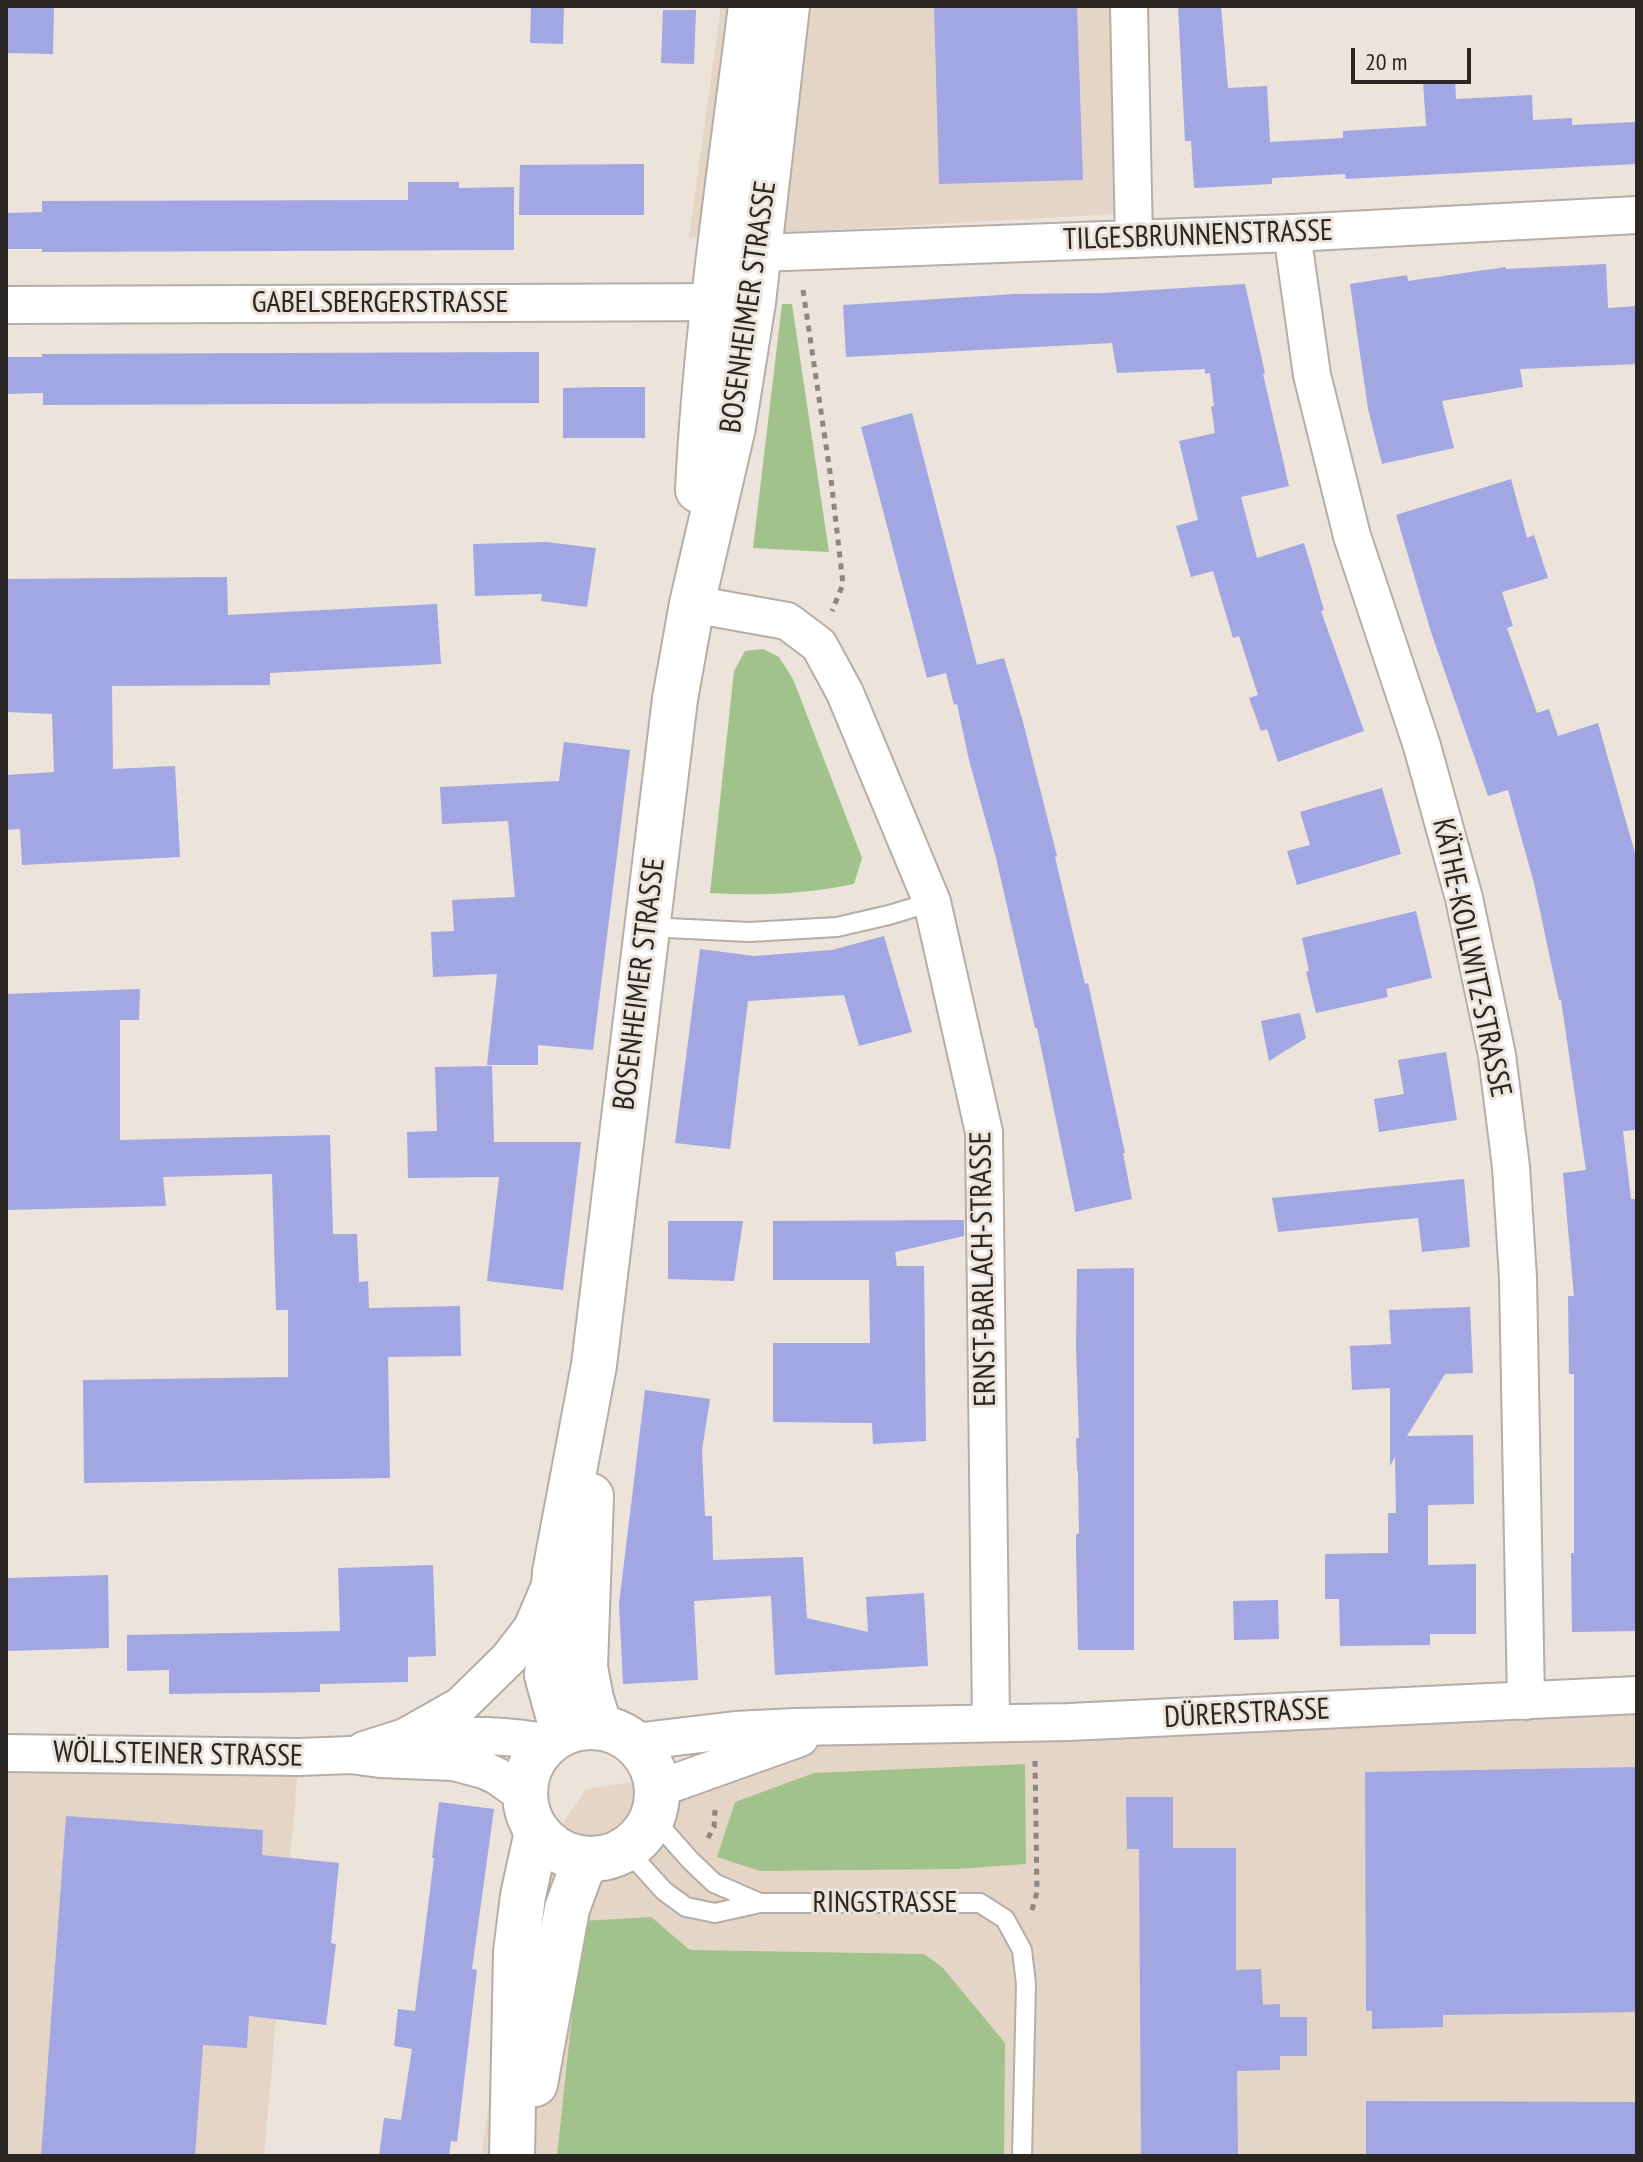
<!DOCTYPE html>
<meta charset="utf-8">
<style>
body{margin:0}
#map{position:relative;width:1643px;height:2162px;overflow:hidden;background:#ece3da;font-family:"PT Sans Narrow",sans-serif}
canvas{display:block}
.frame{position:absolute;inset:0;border:8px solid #292623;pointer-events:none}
.scale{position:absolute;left:1351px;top:48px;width:120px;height:36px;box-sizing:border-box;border:4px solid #292623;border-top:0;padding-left:10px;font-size:24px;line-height:28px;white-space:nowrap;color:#292623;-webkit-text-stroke:6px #ece3da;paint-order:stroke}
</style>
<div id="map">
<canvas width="1643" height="2162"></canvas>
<div class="frame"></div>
<div class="scale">20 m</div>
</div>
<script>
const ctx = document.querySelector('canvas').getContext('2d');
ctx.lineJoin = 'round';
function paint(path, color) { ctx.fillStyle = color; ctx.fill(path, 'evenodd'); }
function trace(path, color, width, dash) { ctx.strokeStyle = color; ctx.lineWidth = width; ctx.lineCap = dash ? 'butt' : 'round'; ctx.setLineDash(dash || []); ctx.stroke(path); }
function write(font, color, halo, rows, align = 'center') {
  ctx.font = font + ' "PT Sans Narrow",sans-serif'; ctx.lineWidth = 6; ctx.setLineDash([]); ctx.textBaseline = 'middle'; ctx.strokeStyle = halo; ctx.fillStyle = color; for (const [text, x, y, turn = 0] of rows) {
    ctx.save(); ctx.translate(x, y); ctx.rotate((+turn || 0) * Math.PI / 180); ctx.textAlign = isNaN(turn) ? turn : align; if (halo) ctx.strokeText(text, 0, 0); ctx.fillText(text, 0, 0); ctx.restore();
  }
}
paint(new Path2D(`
 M721,6H1111L1114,214L689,238Z
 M1637,1695V2156H481L524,1881L586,1789L751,1763L798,1753L862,1728Z
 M6,1753L299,1757L264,2156H6Z`), '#e4d5c7');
paint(new Path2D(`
 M782,304H792L829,552L753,548Z
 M763,649L779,657L793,679L862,858L854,884C805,894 759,896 710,893L734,671L745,651Z
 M1025,1764L1026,1864L957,1869L760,1871L717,1857L735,1802L814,1773Z
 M651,1917L690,1950L924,1954L943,1968L1005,2043L1004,2156H557L582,1921Z`), '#a2c28b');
paint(new Path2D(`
 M6,6H54L53,54L6,53Z
 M531,6H564L563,44L530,43Z
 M934,6H1077L1083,180L939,184Z
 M1178,6H1221L1228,88L1267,86L1270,142L1343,138V131L1426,126L1423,82L1455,80L1456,99L1532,95L1533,120L1572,118V125L1635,122L1636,164L1346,179L1345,174L1272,178V184L1194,188L1191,141H1185Z
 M663,10H696L694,64L661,63Z
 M644,164V215H519L520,165Z
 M408,182H459V188L514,187V250L42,252V249H6V213L42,212V201L408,200Z
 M1606,264L1608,308L1637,306V364L1520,369L1523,387L1442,401L1454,448L1382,464L1368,409L1350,284L1407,275L1408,281L1506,267V269Z
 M1245,284L1265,373L1263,374L1289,486L1241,497L1257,558L1304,543L1324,610L1321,611L1364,731L1278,762L1267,729L1261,731L1249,698L1258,695L1239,636L1233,638L1213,571L1191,577L1176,526L1198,520L1179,441L1215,433L1211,407L1214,406L1210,373L1205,374V369L1117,373L1112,343L846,357L843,305L1015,294L1104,293Z
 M539,352V403L43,405V393L6,394V357H42V354Z
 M604,387H645V438H563V388Z
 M912,413L977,665L1004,658L1023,722L1057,856L1055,857L1085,984L1088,983L1125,1153H1123L1132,1199L1075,1212L1037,1028H1035L996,858L969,760L957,704L954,705L946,673L927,678L861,427Z
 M1511,479L1527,538L1534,535L1548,578L1502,592L1513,626L1507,628L1537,713L1549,709L1558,736L1598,723L1637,860V1130L1623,1131L1631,1199H1637V1631L1572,1632L1571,1553H1574V1374H1569L1568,1296H1574L1563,1173L1586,1170L1561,1000H1559L1534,883L1508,790L1488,796L1431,632L1396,515Z
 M546,542L596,548L587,607L541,601L542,594L475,596L473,544Z
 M227,577L228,615L437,604L441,664L270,673V685L112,686L113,769L175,766L180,857L22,865L20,829L6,830V775L54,772L52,714L6,712V579Z
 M564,742L630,750L593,1050L538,1045V1065H487L497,974L433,977L431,932L454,931L452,900L515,897L508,821L442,824L440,787L559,781Z
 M1382,788L1401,854L1297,885L1287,851L1310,845L1300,812Z
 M1416,911L1432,978L1386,989L1388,997L1316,1013L1306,972L1309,971L1302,938Z
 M884,936L912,1032L859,1046L844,995L748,1001L730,1149L675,1143L700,949L754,956L832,950Z
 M140,989L139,1020H120V1140L330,1135L333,1234H357L359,1282L368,1281L369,1308L460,1306L461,1356L388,1357L390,1478L84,1483L83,1380L288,1377V1310H276L272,1174L163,1177L166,1206L6,1210V994Z
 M1300,1013L1306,1038L1269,1061L1261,1021Z
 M1446,1052L1457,1120L1379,1132L1374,1099L1404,1094L1398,1060Z
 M492,1066L494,1142H581L563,1290L487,1281L499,1177L408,1178L407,1132L437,1131L435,1067Z
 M1464,1179L1470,1247L1422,1252L1418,1218L1278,1232L1272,1198Z
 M964,1220V1236L895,1252L897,1266H924L926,1441L873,1444L872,1423L773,1422V1343H870L869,1280H773V1221Z
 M668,1221H743L734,1281L668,1279Z
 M1134,1268V1650H1078L1076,1551V1534H1079L1078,1471H1077L1076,1438H1079L1076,1347L1077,1269Z
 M1470,1307L1473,1373L1445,1374L1407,1436L1473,1435L1474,1504L1428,1505V1565L1476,1564V1634H1430V1645L1340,1646L1339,1599H1325V1554L1388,1553V1513H1396L1395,1457L1390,1466V1388L1352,1390L1350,1346L1391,1344L1389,1310Z
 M645,1390L710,1399L702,1450L705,1516H712L713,1560L803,1557L807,1618L868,1632L866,1597L924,1593L928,1666L775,1675L771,1596L694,1601L698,1680L623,1684L619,1604Z
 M433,1565L436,1656L408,1657V1682L320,1684V1692L169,1694V1670L127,1671V1635L340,1631L338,1568Z
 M108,1575L109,1648L6,1651V1578Z
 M1278,1600L1279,1639L1234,1640L1233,1601Z
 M1637,1767V2012L1443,2015V2027L1372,2029V2011H1366L1365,1772Z
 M1126,1797H1173V1848H1236V1970L1261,1969L1263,2005L1280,2004V2017H1307V2056H1280V2070L1237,2071L1238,2156H1141L1139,1849H1127Z
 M439,1802L494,1809L472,1969L477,1970L457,2142L451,2141L449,2156H379L384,2118L401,2120L412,2049L394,2046L398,2009L415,2011L434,1858H432Z
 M66,1816L263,1830L262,1855L339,1863L331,1943L336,1944L326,2025L249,2016L247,2048L203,2045L195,2156H41Z
 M1366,2101L1637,2102V2156H1366Z`), '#a2a6e3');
const service = new Path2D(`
 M647,927L749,932L837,927L889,915L932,902
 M652,1817L690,1860L714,1883L760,1903
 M618,1852L637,1861L664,1891L686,1907L715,1913L760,1903H980L1005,1919L1022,1950L1026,1984L1022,2156`);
const minor = new Path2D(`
 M1129,6L1134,239
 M1292,233L1312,375L1352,536L1422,746L1464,898L1497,1055L1511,1167L1518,1278L1526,1701
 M759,253L1292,233L1637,215
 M6,305L740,302
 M692,604L787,621L819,645L845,693L932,902L984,1132L991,1722
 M409,1737C452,1736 504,1733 546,1743
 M634,1742L735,1730L795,1727L1069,1722L1637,1695
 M364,1750L405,1737L460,1706L509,1658L532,1628L549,1588
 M6,1753L299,1757L351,1755L380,1759L454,1762L484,1770L497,1776L524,1795
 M657,1789L800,1738`);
const tertiary = new Path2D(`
 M698,490C706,328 731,167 751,6
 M591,1496L585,1667L591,1699L600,1727
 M525 1793a66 66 0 1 1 132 0a66 66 0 1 1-132 0Z
 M563,1733L547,1675L555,1572L594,1365L675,699L692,604L733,427L753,302L787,6
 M535,2084L567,1909L580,1873L589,1859
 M512,2156L516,1952L523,1896L537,1832`);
trace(service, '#b6ada6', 22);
trace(minor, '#b6ada6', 40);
trace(tertiary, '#b6ada6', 48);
trace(new Path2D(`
 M803,290L831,479L843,584L832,611
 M708,1838L714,1827L715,1810
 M1032,1910L1037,1892L1035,1761`), '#8d8781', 5, [6, 6]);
trace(service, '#fff', 18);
trace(minor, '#fff', 36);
trace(tertiary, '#fff', 44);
write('30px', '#292623', '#ece3da', [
 ["TILGESBRUNNENSTRASSE",1198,236,-2],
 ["GABELSBERGERSTRASSE",380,303],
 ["BOSENHEIMER STRASSE",749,307,-82],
 ["KÄTHE-KOLLWITZ-STRASSE",1471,958,78],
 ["BOSENHEIMER STRASSE",640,984,-83],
 ["ERNST-BARLACH-STRASSE",984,1269,-91],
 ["DÜRERSTRASSE",1247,1714,-3],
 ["WÖLLSTEINER STRASSE",178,1755,1],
 ["RINGSTRASSE",885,1903]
]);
</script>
